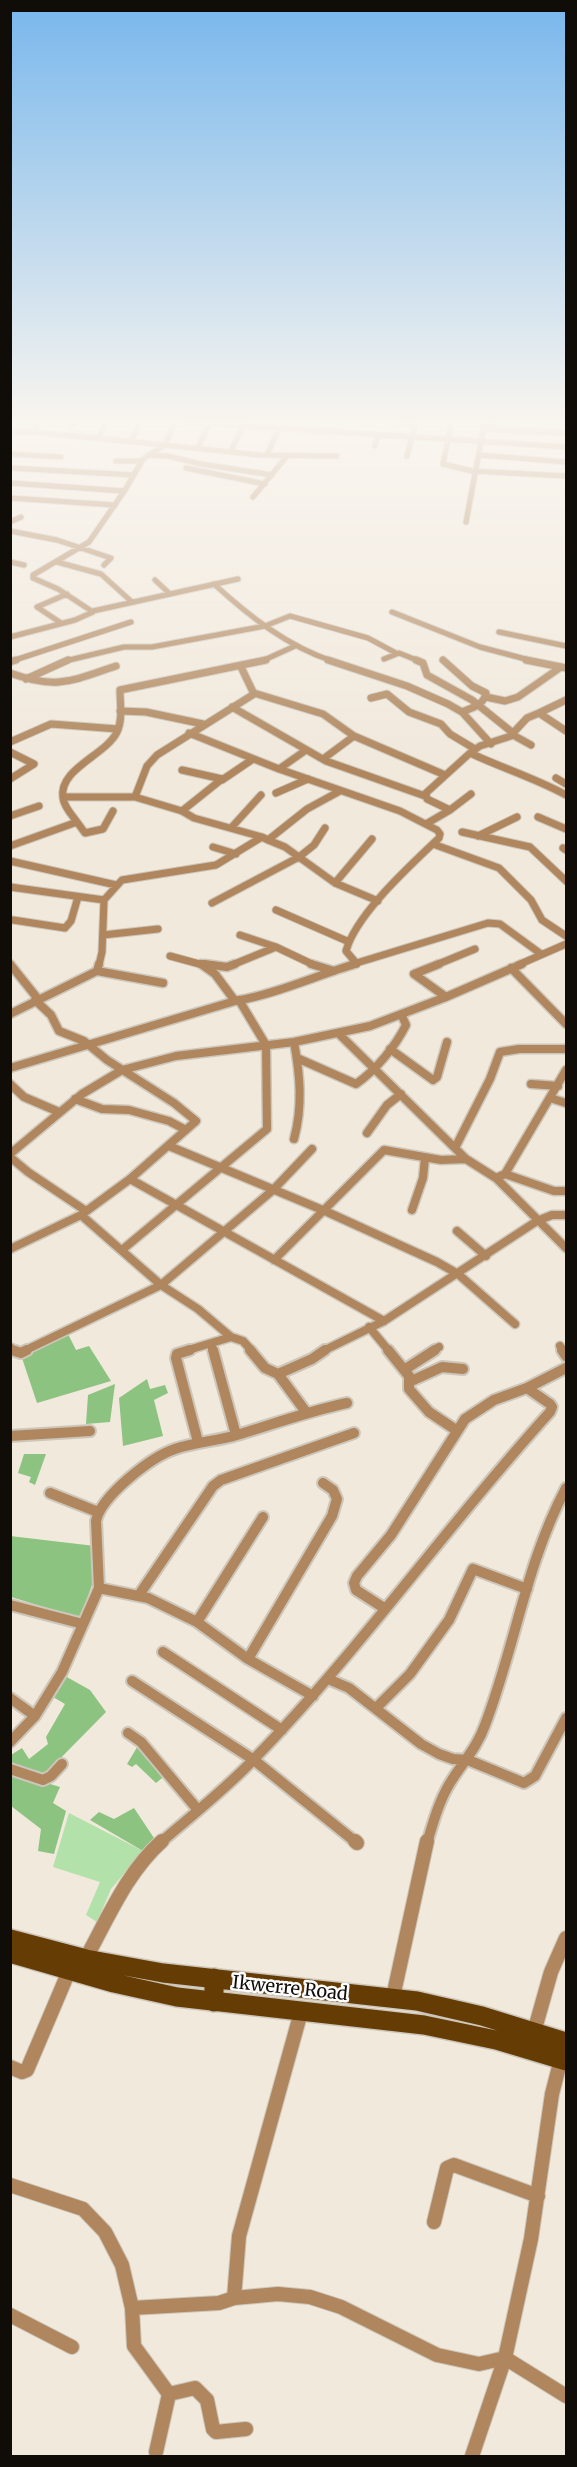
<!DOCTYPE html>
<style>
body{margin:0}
#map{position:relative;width:577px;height:2467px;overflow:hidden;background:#f1e9dc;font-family:Merriweather,serif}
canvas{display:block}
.frame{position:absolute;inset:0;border:12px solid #100d09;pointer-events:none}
</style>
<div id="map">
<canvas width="577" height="2467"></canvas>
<div class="frame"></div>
</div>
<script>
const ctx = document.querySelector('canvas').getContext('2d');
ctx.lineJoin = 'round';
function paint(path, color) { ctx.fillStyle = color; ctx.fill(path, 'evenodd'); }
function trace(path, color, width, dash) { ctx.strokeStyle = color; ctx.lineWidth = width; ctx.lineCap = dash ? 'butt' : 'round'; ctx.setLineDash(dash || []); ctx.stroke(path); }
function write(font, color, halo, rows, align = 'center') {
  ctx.font = font + ' Merriweather,serif'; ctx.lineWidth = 5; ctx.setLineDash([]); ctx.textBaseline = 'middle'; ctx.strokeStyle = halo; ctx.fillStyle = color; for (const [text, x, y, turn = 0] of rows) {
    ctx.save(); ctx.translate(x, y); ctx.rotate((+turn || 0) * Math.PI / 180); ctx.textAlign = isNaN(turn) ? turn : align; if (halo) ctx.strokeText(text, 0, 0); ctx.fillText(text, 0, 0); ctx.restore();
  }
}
paint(new Path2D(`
 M69,1813L143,1851L111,1889L97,1922L86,1915L100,1882L53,1867Z`), '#b2e1a9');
paint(new Path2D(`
 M68,1334L76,1350L89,1346L111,1381L37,1403L22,1358Z
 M147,1379L150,1389L165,1385L168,1393L154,1400L163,1436L123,1446L119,1398Z
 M115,1384L110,1422L86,1424L88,1395Z
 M24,1454H46L35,1485L29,1482L31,1477L18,1473Z
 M10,1536L95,1546L96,1574L80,1618L11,1597Z
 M65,1676L90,1690L106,1712L43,1776L11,1763V1755L22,1748L29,1759L48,1744L46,1737L65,1704L53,1697Z
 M139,1744L167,1774L156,1783L136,1764L132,1767L127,1764Z
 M11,1772L60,1787L53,1803L66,1811L54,1854L38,1851L41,1829L11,1806Z
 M134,1808L154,1838L143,1851L90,1820L99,1812L114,1819Z`), '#8cc381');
const minorFar4 = new Path2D(`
 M187,422L566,447
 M401,424L415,425L407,456
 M71,425L73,422
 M451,425L443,464L472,471L566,476
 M484,429L566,433
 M10,432H33L39,422
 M33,432L165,445L175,422
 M99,438L106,422
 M131,442L140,422
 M375,446L378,434
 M198,448L210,422
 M231,451L245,422
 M10,454L61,457
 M149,455L168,456L201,464L272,475
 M267,455L279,428
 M479,455L566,462
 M116,461H141
 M10,468L134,475
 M186,468L265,484
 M10,483L124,491
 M253,497L287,456
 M10,498L115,505
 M10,522L21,517
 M466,522L484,426L498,422
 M10,531L57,540L111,558L104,565
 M10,562L24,565
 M57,562L101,574L132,602
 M155,580L169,593
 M214,584C249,616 287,646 332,661
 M93,611L238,579
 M392,612L480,647L533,661
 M61,623L37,607L67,594
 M499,632L566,646
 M10,637L75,620L93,612L58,589L33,578V575L89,542L125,490L143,459L165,445L259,455L337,456
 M384,659L399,653L419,661
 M12,661L131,622
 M65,661L124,647H152L265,626L290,616L368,638L396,653
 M262,661L295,646`);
const minorFar3 = new Path2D(`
 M328,660L407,686L448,704L462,712L491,744
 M416,660L423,663L427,675L472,700L513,733L511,736L480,746L470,753
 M443,660L472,686L486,693C484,705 472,708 462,712
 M526,660L566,668
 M10,662L16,660
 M10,673C57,690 71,681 116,666
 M26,679L68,660
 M254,693L323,714L354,736L445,775
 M486,697L505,701L518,697L561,667
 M371,698L387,694L409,712L441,724L450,734L475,749
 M566,700L539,713L566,731
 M232,707L326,761L425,796
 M120,711L146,712L203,724
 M189,733L279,769L400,811L437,830L440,834L439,838C411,865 356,914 346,951L357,964
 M513,733L527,718L539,713
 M513,735L531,745
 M10,742L51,724L118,729
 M10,752L34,764L10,779
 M323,759L354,736
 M279,769L306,750
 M182,770L222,779
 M556,778L566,784
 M222,780L253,759
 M340,791L307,809L268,840L285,847L335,883L378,901
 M276,793L308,779
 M63,797H135L182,811L194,818L262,837
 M135,797L147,766L157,755L254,694L241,667
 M450,810L471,794
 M182,811L222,779
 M10,816L39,806
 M538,817L566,829
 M77,822L85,833L103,829L113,811
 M426,824L450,810L427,799L426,793L470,753C502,768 535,778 566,795
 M231,828L261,795
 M462,832L530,847L566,881
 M478,836L517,817
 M433,844L499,868L531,900L542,920L566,936
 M10,846L77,822C72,815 64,807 63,798C58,769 106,755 117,732C123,719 120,704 120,690L266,660
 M213,847L236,854
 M563,848L566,850
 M10,861L116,885
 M335,883L372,839
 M10,887L104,900
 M212,903L299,857L314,845L325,828
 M276,910L347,941
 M13,920L65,928L71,921L78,897
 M103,935L158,929
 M240,935L276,947L314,965
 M170,956L203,965
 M204,964L213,965
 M99,965L102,952L104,900L122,880L216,865L262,837L268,840
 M232,965L276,947
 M350,965L488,923L500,924L541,954
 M436,965L475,949
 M518,965L566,944`);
const minorFar2 = new Path2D(`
 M10,964L38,999
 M201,964L215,974L235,1001
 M204,964L227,967L235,964
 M311,964L334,971
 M439,964L414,974L446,997
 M511,968L566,1024
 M97,971L163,983
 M10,1014L97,971L99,964
 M339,1034L466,1159L496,1178L566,1248
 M294,1042C300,1075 303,1106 294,1139
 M390,1049L433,1080L437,1077L447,1042
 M297,1058L356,1084C376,1070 395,1047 406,1025L402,1016
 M10,1068L235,1001C276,994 315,976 355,964
 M10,1084L24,1097L59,1112
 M531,1084L558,1086
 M550,1098L566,1103
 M75,1099L102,1109L129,1110L169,1121L186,1130
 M367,1133L387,1105L401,1094
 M169,1146L325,1211L437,1262L458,1274L515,1324
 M455,1148L490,1079L500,1052L519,1049H566
 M10,1154L82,1094L122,1070L176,1056L294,1042L370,1026L446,997L522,964
 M10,1157L28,1172L86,1211
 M505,1174L554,1191H566
 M496,1178L505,1174L566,1070
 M130,1179L384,1321
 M412,1210L423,1178L425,1158
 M81,1215L161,1285L198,1309L231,1337L243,1341L252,1351
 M457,1231L486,1256
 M10,1249L81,1215L130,1179L196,1121L174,1103L107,1060L84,1041L59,1031L51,1015L35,1000
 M122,1250L267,1129L266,1045L239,1000
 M274,1260L384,1150L441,1160L466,1159
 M369,1327L389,1351
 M211,1344L213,1351
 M560,1346L563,1351
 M10,1347L14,1351
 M24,1351L161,1285L273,1190L312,1149
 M185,1351L231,1337
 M323,1351L384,1321L537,1221L552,1215H566
 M432,1351L439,1347`);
const minorFar1 = new Path2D(`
 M12,1350L21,1353L27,1350
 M190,1350L177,1354L176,1358L198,1442
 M213,1350L236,1435
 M250,1350L265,1368L278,1374L312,1359L325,1350
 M388,1350L409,1376V1389L429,1412L456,1430
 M562,1350L566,1356
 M404,1370L435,1350
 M278,1374L306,1412
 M409,1382L442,1367L463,1369
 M10,1436L90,1431
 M50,1493L98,1512
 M99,1588L148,1598L197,1622L248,1659L332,1516L337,1499L333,1490L323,1483
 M139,1595L213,1486L221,1480L354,1433
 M10,1605L83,1624
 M384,1608L356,1590L354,1583L357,1576L391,1535L465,1419L494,1400L527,1388
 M197,1622L263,1517
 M163,1652L282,1730
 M248,1659L313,1696
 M328,1679L349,1688L421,1744L439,1754L453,1759L468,1760L524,1783L535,1776L566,1718
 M132,1681L254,1760L357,1843
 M10,1698L35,1716
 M376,1708L410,1674L449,1620L473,1569L527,1589
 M128,1733L141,1742L198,1810
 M10,1742L35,1716L62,1672L99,1588L96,1521C101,1496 151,1457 175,1449C195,1442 217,1441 237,1435C274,1424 309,1411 347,1403
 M10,1769L43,1780L51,1776L62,1764
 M160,1843C192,1815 226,1789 255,1758C361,1649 448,1524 550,1412L552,1407L550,1404L527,1388L566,1368
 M427,1843C433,1823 439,1801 450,1783C462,1763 477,1748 485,1725C515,1647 526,1563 566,1488`);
const minor = new Path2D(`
 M355,1841L357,1843
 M86,1958C108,1918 127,1872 162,1841
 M393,1997L427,1841
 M534,2032L551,1972L566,1938
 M10,2067L22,2072L27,2070L69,1971
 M10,2185L83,2209L105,2232L122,2265L132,2308L134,2346L169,2394L156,2452
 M434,2222L447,2168L454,2165L538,2196
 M234,2298L278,2294L310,2297L341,2307L437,2355L479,2364L505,2358L566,2396
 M132,2308L219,2303L234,2298L239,2236L301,2012
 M10,2315L72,2347
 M169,2394L195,2388L207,2400L213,2429L216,2432L246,2429
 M472,2456L505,2358L531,2239L552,2094L561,2059`);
const major = new Path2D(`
 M10,1939L86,1959L163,1973L417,2001L482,2016L566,2042
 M10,1953L114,1983L177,1997L424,2025L496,2040L566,2061
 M214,1978V2002`);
trace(minorFar4, '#cdc6ba', 7);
trace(minorFar3, '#cdc6ba', 9);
trace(minorFar2, '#cdc6ba', 11);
trace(minorFar1, '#cdc6ba', 14);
trace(minor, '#cdc6ba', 16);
trace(major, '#cdc6ba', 22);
trace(minorFar4, '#af865d', 5);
trace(minorFar3, '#af865d', 7);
trace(minorFar2, '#af865d', 8);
trace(minorFar1, '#af865d', 10);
trace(minor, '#af865d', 14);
trace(major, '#653c03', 19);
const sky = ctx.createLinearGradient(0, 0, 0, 767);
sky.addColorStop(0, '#78b7ec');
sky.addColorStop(0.55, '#f9f5ef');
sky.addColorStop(1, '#f9f5ef00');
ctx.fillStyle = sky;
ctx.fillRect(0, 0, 577, 767);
write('18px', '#100d09', '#fff', [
 ["Ikwerre Road",290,1989,6]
]);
</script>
